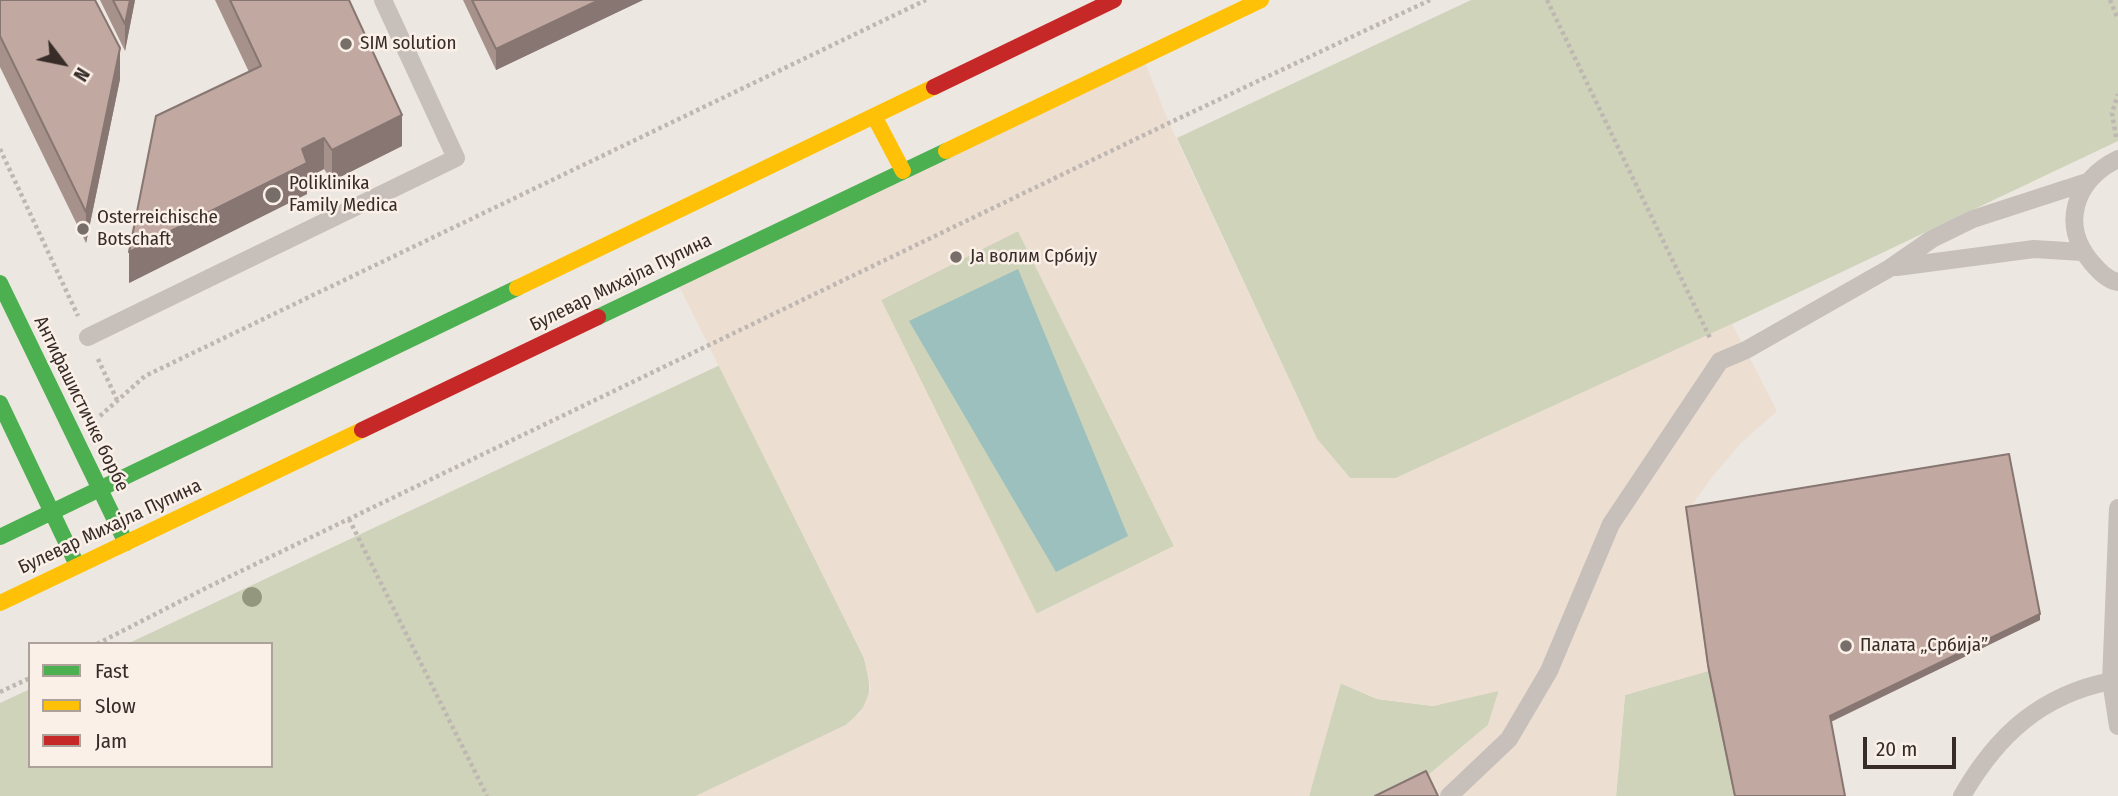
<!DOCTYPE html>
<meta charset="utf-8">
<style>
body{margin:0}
#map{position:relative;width:2118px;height:796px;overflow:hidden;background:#ede7e1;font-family:"Fira Sans Condensed",sans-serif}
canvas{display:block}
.legend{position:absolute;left:28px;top:642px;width:245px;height:126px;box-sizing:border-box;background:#faf0e8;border:2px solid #aca29b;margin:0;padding:9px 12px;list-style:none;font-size:21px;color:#372c28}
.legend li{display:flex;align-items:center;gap:14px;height:35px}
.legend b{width:35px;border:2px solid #aca29b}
.north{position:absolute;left:28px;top:28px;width:70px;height:70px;-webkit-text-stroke:5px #faf0e8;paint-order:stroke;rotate:122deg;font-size:19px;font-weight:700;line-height:28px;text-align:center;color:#372c28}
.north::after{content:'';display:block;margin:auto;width:24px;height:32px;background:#372c28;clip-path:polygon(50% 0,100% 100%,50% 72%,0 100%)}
.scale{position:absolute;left:1863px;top:737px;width:93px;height:32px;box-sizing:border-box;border:4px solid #372c28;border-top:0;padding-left:9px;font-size:21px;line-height:24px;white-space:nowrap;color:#372c28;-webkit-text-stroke:5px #faf0e8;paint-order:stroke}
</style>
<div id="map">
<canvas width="2118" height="796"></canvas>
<ul class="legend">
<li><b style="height:9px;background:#4caf50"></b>Fast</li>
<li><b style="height:9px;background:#ffc107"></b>Slow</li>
<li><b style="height:9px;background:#c62828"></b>Jam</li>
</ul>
<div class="north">N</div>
<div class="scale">20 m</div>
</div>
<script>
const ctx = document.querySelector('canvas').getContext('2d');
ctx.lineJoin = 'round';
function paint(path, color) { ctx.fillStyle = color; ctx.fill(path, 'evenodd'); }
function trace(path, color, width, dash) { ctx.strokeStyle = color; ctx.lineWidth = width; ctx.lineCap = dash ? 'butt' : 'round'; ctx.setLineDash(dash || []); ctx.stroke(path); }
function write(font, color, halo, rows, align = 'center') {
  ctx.font = font + ' "Fira Sans Condensed",sans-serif'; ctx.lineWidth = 5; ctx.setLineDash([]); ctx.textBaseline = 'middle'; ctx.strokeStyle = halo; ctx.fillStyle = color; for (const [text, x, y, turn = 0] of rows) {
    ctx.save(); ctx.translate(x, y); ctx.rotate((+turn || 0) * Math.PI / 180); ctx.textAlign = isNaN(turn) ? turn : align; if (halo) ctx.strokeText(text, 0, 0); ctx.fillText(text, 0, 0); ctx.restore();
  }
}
paint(new Path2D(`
 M1471,0H2118V141L1732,324L1396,478H1350L1317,439L1177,138Z
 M1018,231L1174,546L1036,614L881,300Z
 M720,365L864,658C872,692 874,701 846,725L696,796H0V703L30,689V766H271V644H127Z
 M1708,671L1734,796H1616L1625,695Z
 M1340,683L1377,699L1433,706L1499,690L1488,725L1426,777L1383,796H1309Z`), '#cfd3ba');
paint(new Path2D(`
 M1145,63L1169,123L1317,439L1350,478H1396L1732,324L1777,411L1741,443L1712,477L1686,513L1708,671L1625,695L1616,796H1436L1426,777L1488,725L1499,691L1433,706L1377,699L1341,683L1309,796H696L846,725L861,712L871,689L864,658L676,280ZM1018,231L1174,546L1037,614L881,300Z`), '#ecded0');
paint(new Path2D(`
 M1018,269L1128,536L1056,572L909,321Z`), '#9cc0be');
trace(new Path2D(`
 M1547,0L1711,340
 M2110,0L2118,19
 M2116,137L2112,113L2118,94
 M0,149L78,316
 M98,359L117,400
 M100,416L145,376L926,0
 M349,519L487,796
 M97,644L210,586L1169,123L1430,0
 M0,692L30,678`), '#bfb7b2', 4.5, [3.5, 3.5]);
trace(new Path2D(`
 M2118,159C2075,180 2059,225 2092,263C2099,271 2107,280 2118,282
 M1897,267L2034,249L2082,252
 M88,337L456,158L383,0
 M2118,508L2111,681L2118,726
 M1449,796L1509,739L1549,671L1611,524L1720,361L1746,350L1890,268L1932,239L1973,219L2087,182
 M1962,796C1997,735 2041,695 2111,681`), '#c6bfba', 18);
trace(new Path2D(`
 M0,283L126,543
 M598,317L946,151
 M0,403L77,565
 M0,537L517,288`), '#4caf50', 16);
trace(new Path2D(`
 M874,116L903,171
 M946,151L1261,0
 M517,288L934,87
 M0,603L362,430`), '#ffc107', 16);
trace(new Path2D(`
 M934,87L1114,0
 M362,430L598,317`), '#c62828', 16);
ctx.fillStyle = '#93977d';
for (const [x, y] of [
 [252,597]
]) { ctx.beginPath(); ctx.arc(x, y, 10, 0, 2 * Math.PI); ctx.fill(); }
paint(new Path2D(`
 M0,0L120,79L86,243L0,67Z
 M100,0H135L125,51Z
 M215,0H349L402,146L332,181L324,169L307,178V194L129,283L249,72Z
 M463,0H643L496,70Z
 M1686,507L2040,620L1831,722L1845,796H1734L1708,671Z`), '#a6918b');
paint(new Path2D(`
 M130,0H135L125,51V24Z
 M599,0H643L496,70V49Z
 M120,48V79L86,243V212Z
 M402,115V146L332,181V150Z
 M324,138V169L307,178V194L129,283V252L302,149Z
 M2040,614V620L1830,722V716Z`), '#877671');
const building = new Path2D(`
 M0,0H95L120,48L86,212L0,36Z
 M113,0H130L125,24Z
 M230,0H349L402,115L332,150L324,138L302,149L307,163L129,252L156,116L261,66Z
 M472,0H599L496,49Z
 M2009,454L2040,614L1830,716L1845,796H1735L1708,665L1686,507Z
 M1426,771L1438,796H1375Z`);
paint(building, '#c1a9a2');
trace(building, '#877671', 2);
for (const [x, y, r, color] of [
 [346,44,7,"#776d69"],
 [273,195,9,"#776d69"],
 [83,229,7,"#776d69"],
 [956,257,7,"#776d69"],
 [1846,646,7,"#776d69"]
]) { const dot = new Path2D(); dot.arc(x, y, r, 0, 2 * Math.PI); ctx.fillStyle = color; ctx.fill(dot); trace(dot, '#faf0e8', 2.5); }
write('19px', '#372c28', '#faf0e8', [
 ["SIM solution",360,44],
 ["Poliklinika",289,184],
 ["Family Medica",289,206],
 ["Osterreichische",97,218],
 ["Botschaft",97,240],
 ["Ја волим Србију",970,257],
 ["Палата „Србија”",1860,646]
], 'left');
write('19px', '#372c28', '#faf0e8', [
 ["Булевар Михајла Пупина",621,283,-26],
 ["Антифашистичке борбе",81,404,64],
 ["Булевар Михајла Пупина",110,527,-25]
]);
</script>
